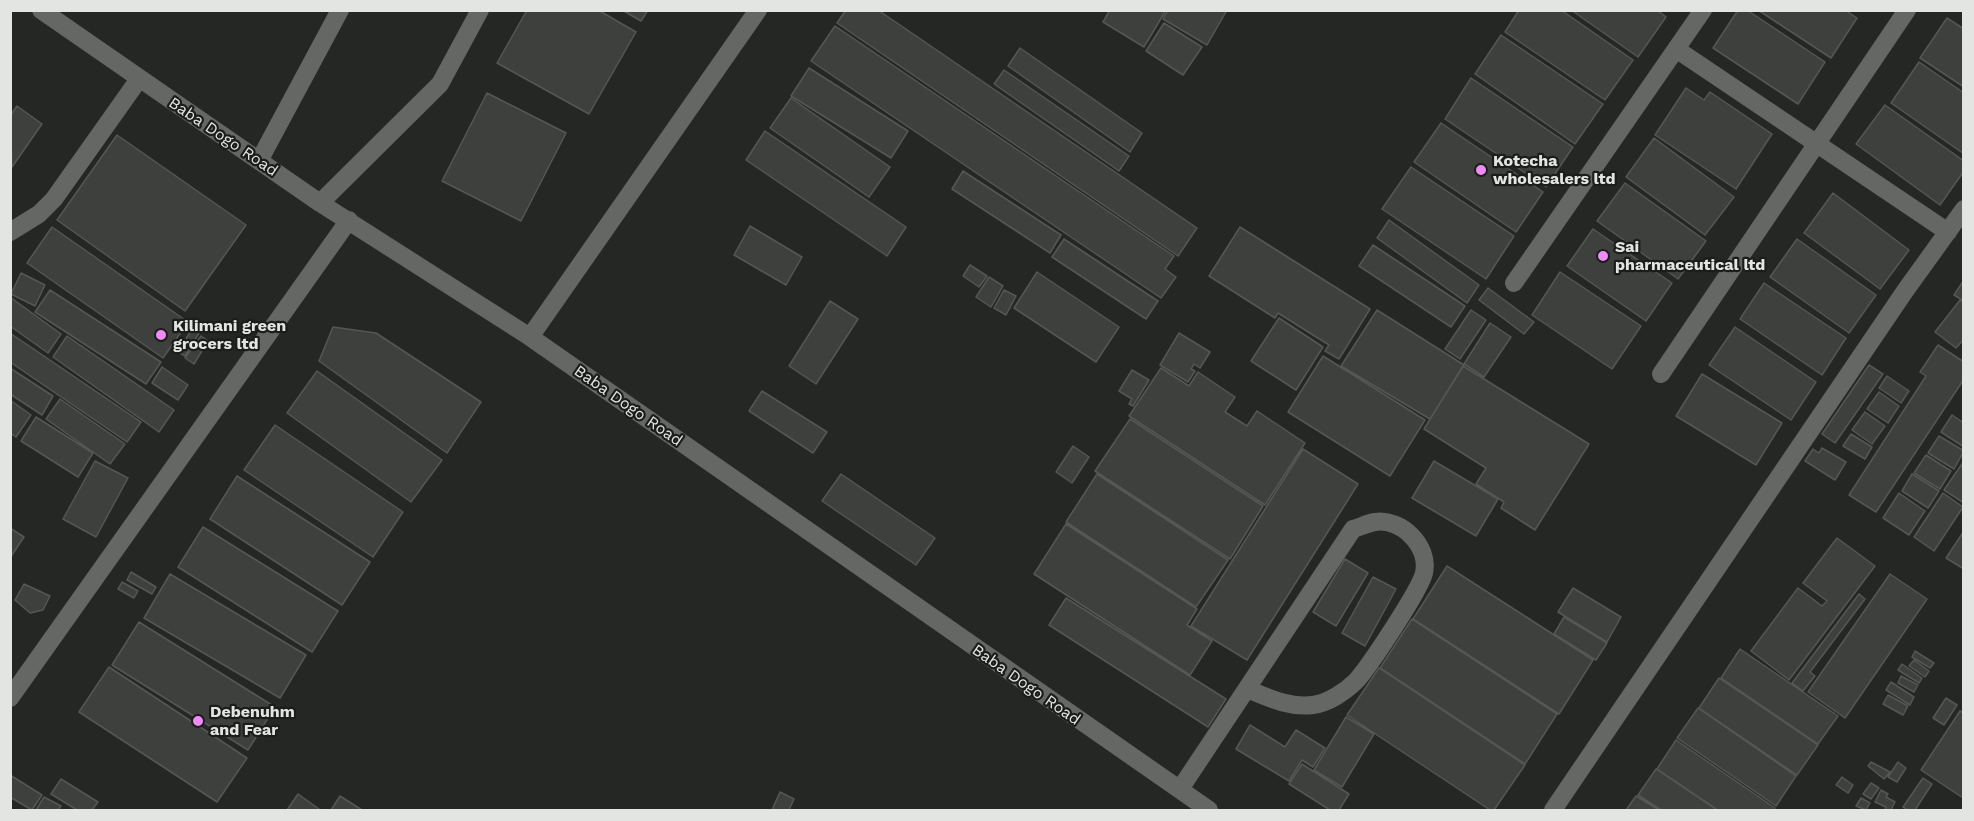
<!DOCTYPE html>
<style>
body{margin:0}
#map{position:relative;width:1974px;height:821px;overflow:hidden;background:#242724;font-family:"Work Sans",sans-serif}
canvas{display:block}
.frame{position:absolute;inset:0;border:12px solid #e3e5e3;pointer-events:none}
</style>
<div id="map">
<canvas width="1974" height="821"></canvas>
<div class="frame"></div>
</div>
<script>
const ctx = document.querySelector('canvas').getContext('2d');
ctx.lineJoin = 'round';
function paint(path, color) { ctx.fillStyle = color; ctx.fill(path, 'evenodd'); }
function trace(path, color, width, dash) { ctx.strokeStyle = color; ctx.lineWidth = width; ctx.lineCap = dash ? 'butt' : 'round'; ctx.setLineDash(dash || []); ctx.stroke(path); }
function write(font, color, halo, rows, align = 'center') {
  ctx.font = font + ' "Work Sans",sans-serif'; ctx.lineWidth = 4.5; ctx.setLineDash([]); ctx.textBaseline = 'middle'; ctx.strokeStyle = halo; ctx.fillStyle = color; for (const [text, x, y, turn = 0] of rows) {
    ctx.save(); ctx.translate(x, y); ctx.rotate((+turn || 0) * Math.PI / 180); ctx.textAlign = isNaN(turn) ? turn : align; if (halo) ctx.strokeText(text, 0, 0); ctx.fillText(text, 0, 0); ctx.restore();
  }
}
const building = new Path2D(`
 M527,10H598L636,32L589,114L497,63Z
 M622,10H648L641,21Z
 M846,10H878L1197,228L1178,256L837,23Z
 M1110,10H1166L1144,47L1103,22Z
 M1168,10H1227L1207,45L1163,19Z
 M1519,10H1561L1633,60L1605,100L1505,32Z
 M1571,10H1657L1666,17L1638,57Z
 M1738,10H1747L1825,62L1798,104L1713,48Z
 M1758,10H1845L1857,18L1831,58Z
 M1947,18L1964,29V87L1920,58Z
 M1164,23L1202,47L1183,75L1146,51Z
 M835,26L1174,256L1165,269L1176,277L1161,298L811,61Z
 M1501,35L1603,104L1575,144L1475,74Z
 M1020,48L1142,133L1130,152L1008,66Z
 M1919,62L1964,93V154L1891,103Z
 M809,68L908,131L891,158L791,96Z
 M1004,70L1129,156L1119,171L994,84Z
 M1471,78L1573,147L1546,187L1445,119Z
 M1686,88L1704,100L1710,92L1772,134L1736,189L1655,135Z
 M487,93L566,133L521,221L442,181Z
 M791,98L890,167L869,197L770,128Z
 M1885,105L1964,161V171L1940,205L1856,144Z
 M17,106L42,124L12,167L10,116Z
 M1441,123L1543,192L1516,232L1414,162Z
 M765,131L906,227L887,256L746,160Z
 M117,135L246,225L185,311L57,220Z
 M1654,138L1734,197L1705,235L1626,177Z
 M1411,167L1514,236L1486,279L1382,209Z
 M963,171L1061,235L1050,253L952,189Z
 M1625,183L1706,241L1678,279L1597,221Z
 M1833,193L1909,250L1880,289L1804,233Z
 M1389,220L1479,285L1467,303L1377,238Z
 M750,226L802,257L786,285L734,255Z
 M52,227L188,322L163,358L27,263Z
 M1240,227L1370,309L1339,359L1325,351L1329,345L1278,313L1275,318L1209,276Z
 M1593,229L1672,283L1646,321L1567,266Z
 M1064,239L1158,301L1146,319L1052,257Z
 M1797,239L1876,295L1849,333L1770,277Z
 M1373,245L1465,306L1451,327L1359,266Z
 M970,265L987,276L979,287L963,276Z
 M1037,272L1119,327L1096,362L1014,308Z
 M1560,272L1641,326L1612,369L1532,315Z
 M21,273L45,285L35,306L11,294Z
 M989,277L1003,286L991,307L976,297Z
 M1964,280V301L1954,295Z
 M1764,283L1846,338L1822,375L1740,319Z
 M1488,288L1534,322L1524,334L1479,300Z
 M50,290L161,362L146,384L35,312Z
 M1004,290L1016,296L1006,315L994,308Z
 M10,297L61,334L48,353L10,326Z
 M1960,300L1964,303V339L1956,348L1935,332Z
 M830,301L858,319L816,384L789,366Z
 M1377,310L1464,365L1430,419L1341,366Z
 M1471,310L1486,320L1460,359L1445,349Z
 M1279,318L1323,347L1296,390L1251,361Z
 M1490,323L1511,337L1484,377L1464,364Z
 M333,327L376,333L481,402L447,453L319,361Z
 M1735,327L1816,382L1791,420L1709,365Z
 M192,329L199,333L185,356L178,352Z
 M10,333L141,422L127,442L10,362Z
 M1179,333L1210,352L1200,368L1194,364L1191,369L1195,371L1188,382L1160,365Z
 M67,336L174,410L159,432L53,357Z
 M201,336L208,341L194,364L185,358Z
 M1938,345L1964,362V379L1876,512L1849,495L1926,376L1920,372Z
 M1323,356L1425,420L1390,476L1288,412Z
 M1869,365L1883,374L1835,443L1822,434Z
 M1463,366L1589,444L1535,530L1501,508L1504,502L1476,484L1486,468L1424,429Z
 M162,367L188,385L178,400L152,383Z
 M10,368L53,396L42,415L10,394Z
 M1161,368L1189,386L1198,372L1235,397L1225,412L1247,426L1257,411L1305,443L1265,505L1129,416Z
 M1132,370L1149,380L1133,406L1129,404L1132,399L1119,391Z
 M317,371L442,460L411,502L287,413Z
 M1702,374L1782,423L1756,465L1676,416Z
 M1887,376L1909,391L1901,403L1879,388Z
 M762,391L827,432L813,453L749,411Z
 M1879,392L1899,406L1888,423L1867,409Z
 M60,399L125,444L110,464L46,419Z
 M10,400L31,415L16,437L10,433Z
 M1865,412L1885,426L1872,444L1852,430Z
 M1952,415L1964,423V447L1941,432Z
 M36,417L93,453L78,477L21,441Z
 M1130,419L1263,506L1230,559L1095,471Z
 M275,425L403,512L373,557L244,470Z
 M1851,434L1872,447L1865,459L1843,446Z
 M1939,436L1964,451L1954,469L1928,453Z
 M1073,446L1089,457L1072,483L1056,472Z
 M1822,448L1846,462L1835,480L1805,461L1813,449L1819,453Z
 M1303,449L1358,484L1247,660L1191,626Z
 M1926,455L1951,471L1940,489L1914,473Z
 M95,461L128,478L96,537L63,519Z
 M1434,461L1498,499L1476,536L1412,498Z
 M1964,461V503L1944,490Z
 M841,474L935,538L916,565L822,501Z
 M1097,474L1228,560L1196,607L1066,522Z
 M1912,474L1939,491L1928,508L1902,491Z
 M237,476L370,562L342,605L210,519Z
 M1899,493L1925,511L1909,535L1883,518Z
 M1943,493L1963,507L1934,551L1914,537Z
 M1066,524L1197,609L1187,625L1212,641L1190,675L1034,574Z
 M203,527L338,611L312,652L178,567Z
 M10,528L24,537L10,558Z
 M1964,531V569L1946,558Z
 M1837,538L1875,566L1789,680L1751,651L1798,588L1822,606L1827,601L1803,583Z
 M1345,559L1368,573L1336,626L1313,612Z
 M1447,566L1593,660L1559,714L1413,619Z
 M131,572L156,587L152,594L127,580Z
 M170,574L306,655L280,698L144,618Z
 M1890,574L1927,599L1845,718L1808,692Z
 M1373,577L1396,589L1365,646L1342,633Z
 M122,582L138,591L134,598L118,589Z
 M24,584L50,596L43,610L30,613L15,600Z
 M1573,588L1621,617L1607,642L1558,612Z
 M1859,594L1865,599L1810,672L1815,676L1803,691L1792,683Z
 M1066,598L1226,699L1208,727L1049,625Z
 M1564,617L1607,643L1596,660L1554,634Z
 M1412,619L1557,714L1525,764L1380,668Z
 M139,622L275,707L248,750L112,665Z
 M1740,649L1838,716L1818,744L1721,678Z
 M1915,651L1934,663L1930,668L1912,657Z
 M1914,660L1929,671L1925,677L1909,666Z
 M1902,664L1922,678L1919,683L1898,670Z
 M109,667L247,758L217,802L79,712Z
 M1379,668L1525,765L1494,810H1490L1347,715Z
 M1901,676L1918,685L1914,692L1898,683Z
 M1719,678L1818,745L1797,775L1699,708Z
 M1891,682L1914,697L1910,705L1886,690Z
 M1888,695L1908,706L1903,715L1883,704Z
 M1946,698L1957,705L1944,725L1933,718Z
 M1698,708L1796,776L1776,806L1677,738Z
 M1960,711L1964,713L1963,798L1921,770Z
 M1346,717L1374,734L1342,787L1314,770Z
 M1250,725L1285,747L1296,730L1325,748L1313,767L1302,760L1289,781L1236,749Z
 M1676,740L1775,808L1773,810H1718L1657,769Z
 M1871,762L1890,772L1884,779L1868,766Z
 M1898,762L1906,768L1897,782L1888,777Z
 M1302,764L1349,794L1339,810H1330L1289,784Z
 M1656,769L1717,810H1661L1638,795Z
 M10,775L42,795L32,810L10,797Z
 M1842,777L1853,785L1848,793L1836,785Z
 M1923,778L1932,784L1915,810H1908L1903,807Z
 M61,779L98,802L92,810H77L51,794Z
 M1871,783L1879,788L1871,799L1863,794Z
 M1881,790L1888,794L1886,797L1895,802L1891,810H1885L1886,807L1875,802Z
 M780,792L794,799L789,810H772Z
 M298,794L319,809L318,810H287Z
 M340,796L362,810H331Z
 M1636,796L1659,810H1626Z
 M44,797L61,806L58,810H36Z
 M1861,798L1870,803L1866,810L1856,806Z`);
paint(building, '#3d403d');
trace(building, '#545754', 1.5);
trace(new Path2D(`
 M41,10L320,203L530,337L1209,810
 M1676,49L1703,10
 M259,161L340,10
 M320,203L440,84L480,10
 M10,232L39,214L54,199L139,79
 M1514,283L1676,49L1948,232
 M530,337L758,10
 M1661,374L1907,10
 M10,698L349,220
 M1180,789L1353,529C1360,527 1368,523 1375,522C1401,518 1430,546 1424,573C1420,590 1369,667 1356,681C1345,692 1328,703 1313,705C1289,708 1269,698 1247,689
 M1553,810L1905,291L1964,209`), '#646764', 18);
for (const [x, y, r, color] of [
 [1481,170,6,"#f08bf6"],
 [1603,256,6,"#f08bf6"],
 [161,335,6,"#f08bf6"],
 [198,721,6,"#f08bf6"]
]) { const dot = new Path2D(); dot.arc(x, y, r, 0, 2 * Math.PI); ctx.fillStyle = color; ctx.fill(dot); trace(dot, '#1b1d1b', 2); }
write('16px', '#e3e5e3', '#1b1d1b', [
 ["Baba Dogo Road",223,137,34],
 ["Baba Dogo Road",628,406,35],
 ["Baba Dogo Road",1026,685,35]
]);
write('bold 16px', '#e3e5e3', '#1b1d1b', [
 ["Kotecha",1493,161],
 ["wholesalers ltd",1493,179],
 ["Sai",1615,247],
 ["pharmaceutical ltd",1615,265],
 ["Kilimani green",173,326],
 ["grocers ltd",173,344],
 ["Debenuhm",210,712],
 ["and Fear",210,730]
], 'left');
</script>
